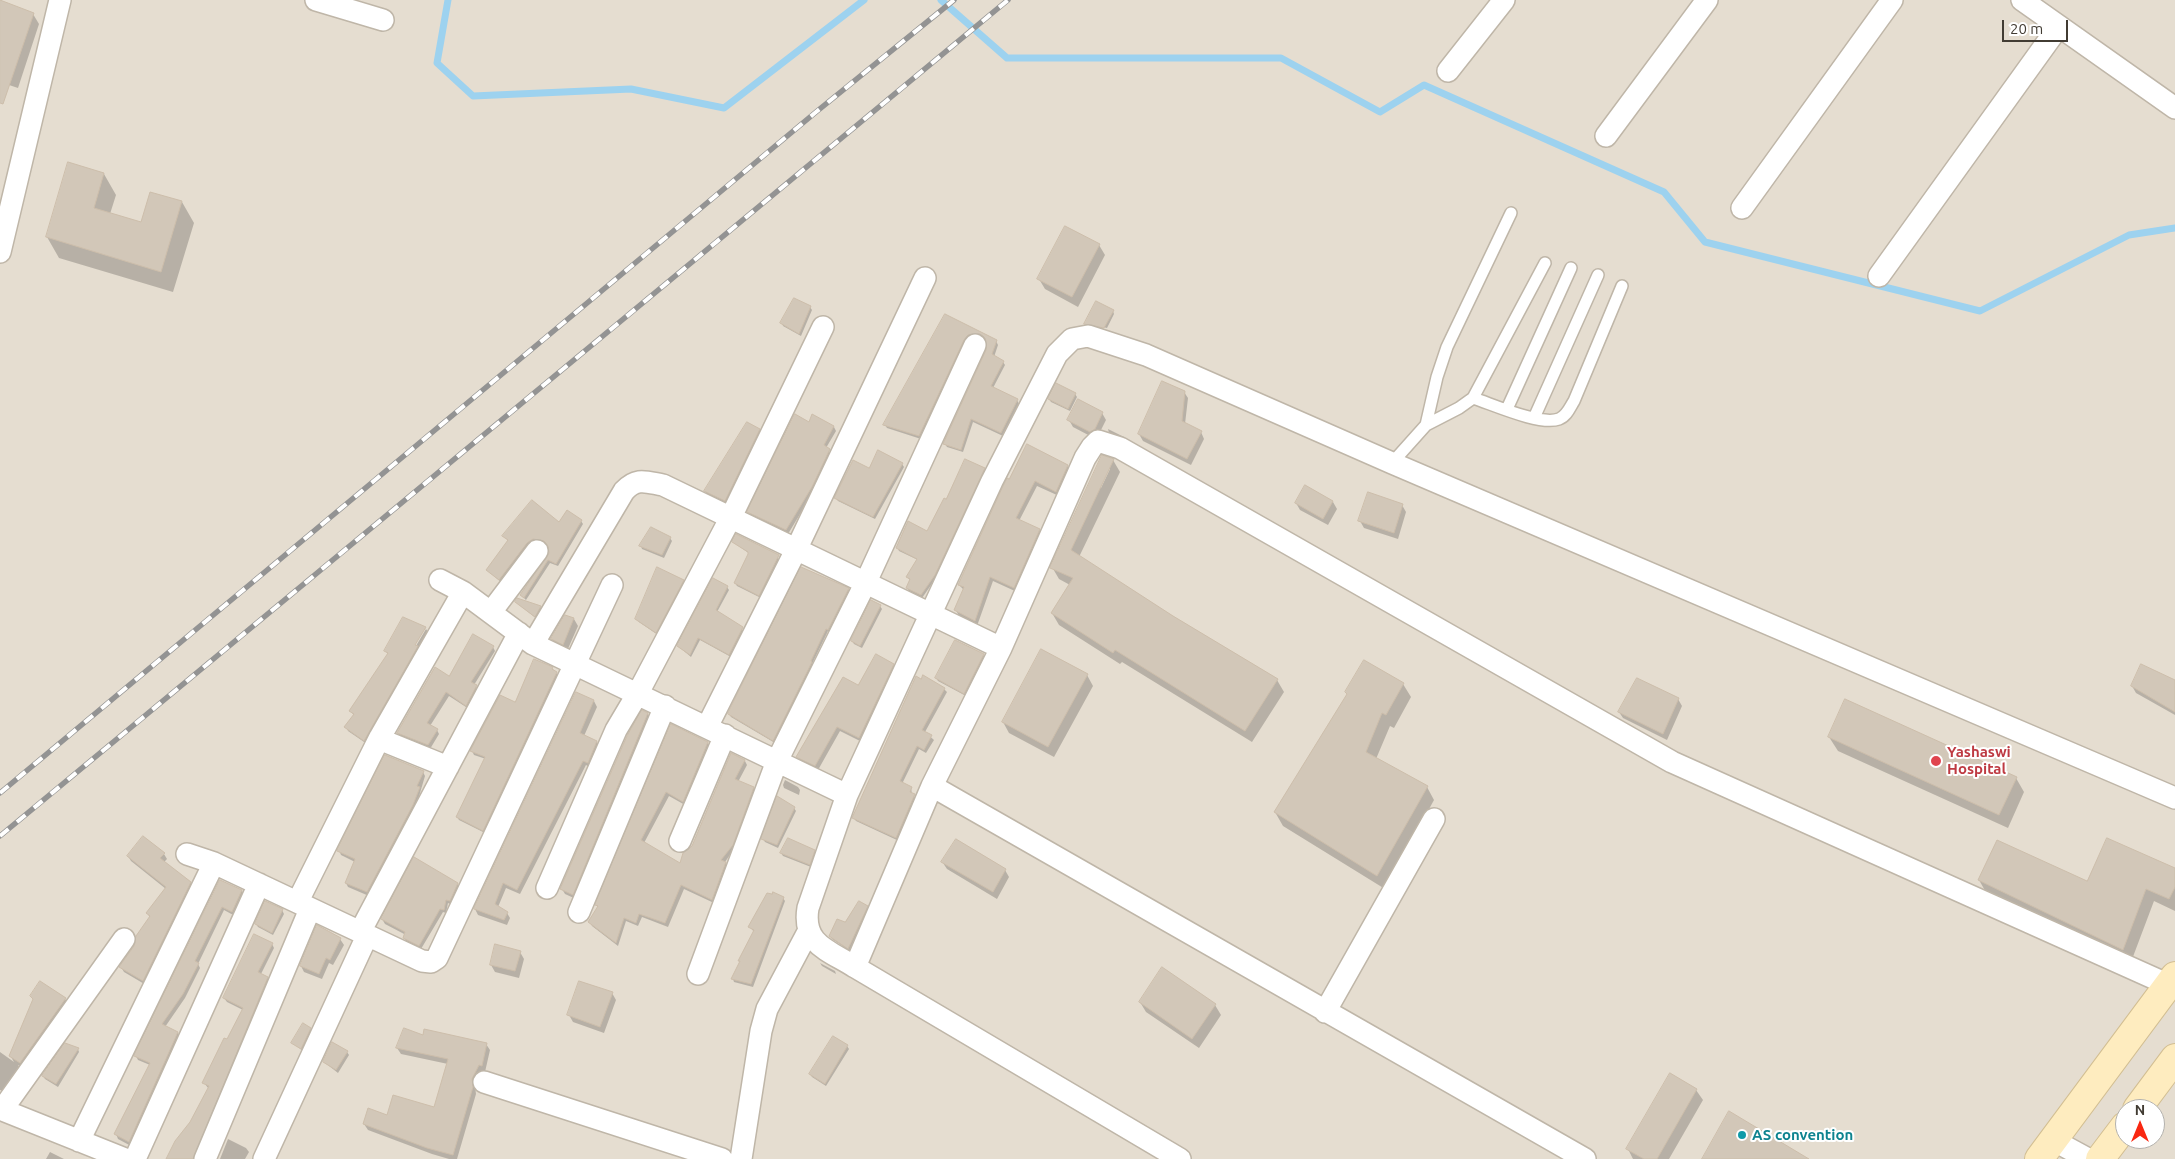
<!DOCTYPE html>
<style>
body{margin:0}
#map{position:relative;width:2175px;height:1159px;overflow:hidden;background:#f1ece2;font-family:Ubuntu,sans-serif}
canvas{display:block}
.north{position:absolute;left:2115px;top:1099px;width:50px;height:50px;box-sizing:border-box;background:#fff;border:1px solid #b3b1ad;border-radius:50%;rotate:0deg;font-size:14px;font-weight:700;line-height:20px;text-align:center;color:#423c33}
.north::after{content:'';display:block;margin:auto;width:18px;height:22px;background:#f92811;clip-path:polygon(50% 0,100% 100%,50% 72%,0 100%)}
.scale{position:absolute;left:2002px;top:20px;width:66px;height:22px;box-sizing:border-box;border:2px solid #423c33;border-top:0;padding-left:6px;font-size:15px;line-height:18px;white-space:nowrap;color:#423c33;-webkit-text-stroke:4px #fff;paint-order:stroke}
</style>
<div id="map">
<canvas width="2175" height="1159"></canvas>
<div class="north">N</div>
<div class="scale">20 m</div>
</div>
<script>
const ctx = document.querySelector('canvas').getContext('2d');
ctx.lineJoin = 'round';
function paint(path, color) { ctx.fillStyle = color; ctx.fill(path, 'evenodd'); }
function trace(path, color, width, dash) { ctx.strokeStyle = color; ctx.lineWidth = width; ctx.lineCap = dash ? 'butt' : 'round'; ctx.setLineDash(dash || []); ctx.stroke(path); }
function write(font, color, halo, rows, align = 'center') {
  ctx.font = font + ' Ubuntu,sans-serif'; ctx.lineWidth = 4; ctx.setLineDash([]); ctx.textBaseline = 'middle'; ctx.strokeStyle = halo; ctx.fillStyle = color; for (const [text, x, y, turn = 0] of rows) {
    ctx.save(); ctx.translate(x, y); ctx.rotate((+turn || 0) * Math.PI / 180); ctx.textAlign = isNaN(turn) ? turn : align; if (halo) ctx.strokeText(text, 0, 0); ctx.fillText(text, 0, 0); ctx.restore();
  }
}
paint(new Path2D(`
 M0,0H2175V1159H0ZM2125,1109H2155V1139H2125Z`), '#e5ddd0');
paint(new Path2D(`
 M0,1L33,14L39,24L18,88L0,82Z
 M104,174L116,195L110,214L142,223L151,193L182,202L194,223L173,292L59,258L47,237Z
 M1099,245L1105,255L1078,307L1045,289L1039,279Z
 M1097,303L1113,311L1114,314L1107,328L1087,323V326L1106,331L1088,327L1086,324Z
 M810,307L812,310L801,336L783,326L782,323Z
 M946,316L996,341L998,345L994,357L1003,362L1005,365L993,388L1017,400L1019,404L1003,436L973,422L963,452L947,447L945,444L988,350L987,340L984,337L977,336L921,439L887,428L885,425Z
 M1184,392L1188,398L1185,424L1201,432L1204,439L1191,465L1143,441L1139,434Z
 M1075,394L1077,397L1070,411L1051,402L1049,399Z
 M1102,413L1106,420L1098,436L1094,438L1073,427L1069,420Z
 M813,416L834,427L836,431L826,448L831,454L814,491L788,534L751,516L749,512L810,423Z
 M1108,429L1124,437V438L1109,433Z
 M759,430L761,433L727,503L707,494L705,491Z
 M1102,457L1113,460L1120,472L1079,557L1173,617L1277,680L1284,692L1252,742L1122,662L1120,664L1059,625L1052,613L1070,585L1059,579L1052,567ZM1108,468L1110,469L1101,488L1099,487Z
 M902,464L904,467L875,519L838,501L836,498Z
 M1067,466L1070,471L1059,496L1037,486L1019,521L1039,530L1042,536L1017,592L993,581L977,626L959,616L956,610L964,590L959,585L1004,487Z
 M984,469L986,472L936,578L922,598L909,591L907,588L911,581L907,577L918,560L899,551L897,547L928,532L947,501Z
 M1333,502L1337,509L1328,525L1300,510L1296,503Z
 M1402,505L1406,512L1398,539L1364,528L1360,521Z
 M581,521L583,524L558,566L550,563L526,600L521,595L551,553L547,544L535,542L501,582L487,570L509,542L504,536Z
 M670,538L672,541L664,558L642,549L641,546Z
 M733,542L777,557L779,560L761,598L737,586L735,583L750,554Z
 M683,580L685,584L658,635L639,622L637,619Z
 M727,587L729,590L717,612L744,631L731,657L700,640L691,657L678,646Z
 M848,589L850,593L830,632L828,631L812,664L813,666L775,743L731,717L729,714Z
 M516,602L540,607L542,610L537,619Z
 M880,606L882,609L862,648L854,644L852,641Z
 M565,616L574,619L578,626L567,651L556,646L552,639Z
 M404,619L426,629H424L411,649L413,651L426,629L428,632L418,648L419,651L367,744L348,731L346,727L354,716L351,711L388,655L386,651Z
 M493,647L495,651L474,685L479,690L469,709L449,696L430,726L437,730L439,734L430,749L401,737L398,733L449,678Z
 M983,655L985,658L966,696L938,681L936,678Z
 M893,665L896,670L862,742L840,731L818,770L801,762L798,757L858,687Z
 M552,668L559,677L485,833L459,820L457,817L486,759L474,755L472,751L515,703Z
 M1087,675L1093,686L1054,757L1009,733L1003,722Z
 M2175,682V715L2136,693L2132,686Z
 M1403,684L1411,697L1394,728L1390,726L1376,759L1427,787L1434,800L1385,889L1283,826L1275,812Z
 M944,689L947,692L925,732L934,740L926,753L919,749L902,784L911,788L912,794L916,799L899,841L856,821L854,818Z
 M576,693L594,701L597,707L584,736L597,742L600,748L591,768L586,765L520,894L506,888L498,907L507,913L510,918L507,925L478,915L475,909Z
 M1678,699L1682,706L1667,740L1623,718L1619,712Z
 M643,712L648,714L651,720L576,899L565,894L562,889Z
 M672,726L707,743L710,747L685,805L669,796L644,843L681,865L693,847L732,755L745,761L747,765L738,782L753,788L756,792L734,849L725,862L728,868L714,903L684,889L668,927L642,917L638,926L626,921L618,946L592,926L590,922L598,908L597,905Z
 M1829,737L2016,778L2024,792L2008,828L1838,751Z
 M423,772L425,776L415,810L369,896L348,887L346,883L355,862L341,855L339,850Z
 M785,780L798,787L800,790L799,795L784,788L783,785Z
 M794,808L796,811L778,848L765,842L763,839Z
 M814,851L816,854L811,867L783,856L781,853Z
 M164,854L167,859L164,862L190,882L193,888L146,985L124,972L121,967L135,947L150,918L148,914L166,889L131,861L128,856Z
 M943,863L1005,870L1009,877L997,899L947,869Z
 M2175,870V911L2154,901L2131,962L1987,894L1979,880L2088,883Z
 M220,881L242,891L244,895L235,916L224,910L198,964L200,968L185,998L165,1027L178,1033L180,1038L131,1146L118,1139L116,1134L150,1065L138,1060L136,1056Z
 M457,884L460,889L452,905L448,903L446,913L443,912L421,949L407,942L404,938L406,935L385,924L382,919Z
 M783,898L785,901L753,987L734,982L733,979L741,963L739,961L754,932L750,927Z
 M266,903L282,910L284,914L273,935L258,927L256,924Z
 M867,907L868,910L850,951L832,939L830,936Z
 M340,939L344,945L333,965L329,963L322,979L304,972L301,966Z
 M272,944L274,948L261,974L267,978L270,982L197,1159H167L191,1123L209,1089L204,1083L243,1010L227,1002L224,998Z
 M520,952L524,959L519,978L495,972L491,965Z
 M820,963L835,971L836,974L822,966Z
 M40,983L65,999L69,1005L24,1068L18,1065L22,1072L7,1093L0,1090V1052L14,1062L11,1057L34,1001L31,996Z
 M612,993L616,1000L604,1033L573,1022L569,1015Z
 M1140,1002L1215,1005L1221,1015L1199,1048L1146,1012Z
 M310,1029L312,1032L303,1051L293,1043Z
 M424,1037L486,1044L490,1050L485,1072L483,1071L475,1086L476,1094L457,1159H449L432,1154L368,1130L364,1124L388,1117L435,1109L448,1064L401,1054L397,1048Z
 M847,1046L849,1049L826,1086L812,1077L810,1074Z
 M78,1049L79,1052L58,1087L45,1079L43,1076Z
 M347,1052L349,1055L338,1073L324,1062Z
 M1696,1090L1703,1100L1669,1159H1633L1628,1149Z
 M228,1139L246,1148L249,1152L245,1159H220Z
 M50,1152L64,1159H46Z`), '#0003');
trace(new Path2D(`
 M448,0L437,63L473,96L631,89L724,108L864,0
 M941,0L1007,58H1281L1380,112L1424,85L1664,192L1705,242L1980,311L2129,235L2175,228`), '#9dd2ef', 7);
const building = new Path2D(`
 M0,0L34,13L3,104L0,103Z
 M68,162L104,173L94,208L141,222L150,192L182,201L161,272L46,237Z
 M1065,226L1100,244L1072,297L1037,279Z
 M794,298L811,306L799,334L780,323Z
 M1096,301L1114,310L1104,328L1084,324Z
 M945,314L997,340L992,354L1004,361L991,386L1018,399L1001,433L971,419L961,450L943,444L986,350L985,338L980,334L968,335L964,340L919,436L883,425Z
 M1162,381L1185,391L1182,421L1202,431L1187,459L1138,434Z
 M1056,383L1076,393L1068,409L1048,399Z
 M1078,399L1103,412L1095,429L1090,432L1067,420Z
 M795,414L809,422L812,414L834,426L824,445L830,449L812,487L786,530L747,512Z
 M747,422L760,429L725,501L704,491Z
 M1027,444L1068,465L1056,492L1035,481L1016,518L1040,529L1014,588L990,577L975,621L954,610L964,587L958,585L1003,486L1007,478L1009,479Z
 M878,450L903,463L873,517L834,498L853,460L869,468Z
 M1102,455L1114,459L1071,550L1173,616L1278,679L1245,731L1115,650L1113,653L1051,613L1073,578L1050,568Z
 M965,459L985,468L935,575L921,595L906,588L910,579L906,577L917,559L896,548L908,521L927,531L944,498L946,499Z
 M1305,485L1333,501L1323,519L1295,503Z
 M1368,492L1403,504L1394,533L1358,521Z
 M532,500L559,522L567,510L582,520L556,564L548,560L524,598L520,595L549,553L548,546L544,541L533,539L527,543L499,580L486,570L508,540L502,536Z
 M651,527L671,537L662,555L639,546Z
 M736,534L779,555L759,596L734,583L748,554V552L732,542Z
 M657,567L684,580L656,633L635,619Z
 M801,567L849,588L828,630L826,629L811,661L812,662L773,741L728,714Z
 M713,578L728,586L716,610L743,627L729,655L698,638L690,655L677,646Z
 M517,598L541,606L535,617L515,602Z
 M871,600L881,605L860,646L851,641Z
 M565,615L574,618L563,645L551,639Z
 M403,617L426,627L415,645L418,646L364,741L344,727L354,714L349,711L388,653L384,651Z
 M473,634L494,646L471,682L477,685L466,706L446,692L427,723L438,729L428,745L397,733L435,667L449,676Z
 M955,640L984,654L964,694L935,678Z
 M1041,649L1088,674L1048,747L1002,722Z
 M876,654L894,664L859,738L837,727L815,766L796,757L843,677L858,685Z
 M534,659L553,667L552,669L557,672L483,831L456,817L485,757L470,751L500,695L515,702Z
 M1364,660L1404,683L1386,715L1382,713L1366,752L1428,786L1377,876L1274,812L1347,694L1345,692Z
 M2141,664L2175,680V712L2131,686Z
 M923,675L945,688L922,730L932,735L924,750L917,746L900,781L912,787L910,792L915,794L896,838L852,818L916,676L921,679Z
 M1637,678L1679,698L1663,734L1618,712Z
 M576,692L594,700L580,733L597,741L588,763L583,761L517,890L503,883L495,904L508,912L504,920L474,909Z
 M1845,699L2017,777L1999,815L1828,737Z
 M642,710L648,713L573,895L560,889L627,736Z
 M671,724L708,742L683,802L666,792L641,840L680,863L683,853L692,846L731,753L745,760L735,779L754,787L733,845L721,860L726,862L712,900L681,885L665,923L639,914L636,923L624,918L616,943L588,922L598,906L595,905Z
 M385,755L424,771L417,786L420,787L413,805L367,892L345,883L355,859L337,851Z
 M777,796L795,807L777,845L761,839Z
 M143,836L165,853L160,858L191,882L143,981L119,967L134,946L136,936L150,916L146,913L166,887L127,856Z
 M788,838L815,850L810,865L780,853Z
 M2107,838L2175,868V887L2169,899L2146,889L2123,950L1978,880L1997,840L2087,881Z
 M956,839L1006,869L993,892L941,862Z
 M414,857L458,883L450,901L446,900L444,910L440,909L419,946L403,938L405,932L381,919Z
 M220,880L242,890L232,912L222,907L195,961L199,963L183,994L162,1024L178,1032L129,1142L114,1134L150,1063L134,1056Z
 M773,892L784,897L751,984L731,979L740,961H738L754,930L748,927L767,893L772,894Z
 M265,901L283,909L272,933L255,924Z
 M859,901L868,906L848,949L829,936L837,919L845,922Z
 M317,925L341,938L330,960L326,958L319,974L300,966Z
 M254,934L273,943L258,972L268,977L193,1159H166L175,1141L190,1122L209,1086L202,1083L224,1038L227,1039L243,1008L223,998Z
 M495,944L521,951L515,971L490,965Z
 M1162,967L1216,1004L1192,1039L1139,1002Z
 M40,981L66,998L20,1063L9,1056L33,999L30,996Z
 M579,981L613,992L600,1027L567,1015Z
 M303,1023L311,1028L301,1049L291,1043Z
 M404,1028L423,1035L424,1029L487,1043L482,1066L479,1065L472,1079L473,1087L453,1155L427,1148L363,1124L368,1108L387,1115L393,1095L434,1107L448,1059L396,1048Z
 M833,1036L848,1045L825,1084L809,1074Z
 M332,1042L348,1051L336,1070L323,1062Z
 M65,1043L79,1048L56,1084L42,1076Z
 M1670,1073L1697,1089L1657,1159H1644L1626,1149Z
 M1729,1111L1809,1159H1702Z`);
paint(building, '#d2c7b8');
trace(building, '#cdbeab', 1);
const lane = new Path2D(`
 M1473,398C1492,404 1540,426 1559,419C1567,416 1570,407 1574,401L1622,286
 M1507,409L1571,268
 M1534,418L1598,275
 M1426,425L1437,377L1447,347L1511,213
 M1392,463L1426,425L1459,408L1473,398L1545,263`);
const street = new Path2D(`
 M316,0L383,20
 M2022,0L2175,108
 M1448,71L1504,0
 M1606,136L1707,0
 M1742,208L1892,0
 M0,252L60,0
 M1879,276L2059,26
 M440,580L463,592L533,644L847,795
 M491,612L537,551
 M533,644L624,491C637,477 646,482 663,485L1001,648
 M707,727L796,550L925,278
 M379,739L448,767
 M932,786L1585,1159
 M680,841L725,735
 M187,854L214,863L422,961L431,962L437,958L612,585
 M547,888L616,730L638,693L731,517L823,327
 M298,901L379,739L463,592
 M579,912L665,706
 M360,932L519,633
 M855,967C828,950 802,944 808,908L847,795L992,481L1057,354L1072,339L1088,336L1146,355L1392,463L2175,798
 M698,974L777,761L865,584L975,345
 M1325,1012L1434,819
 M484,1082L722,1159
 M0,1109L125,1159
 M2,1110L124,939
 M2053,1140L2088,1159
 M79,1141L214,863
 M135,1159L259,884
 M205,1159L310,909
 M264,1159L367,936
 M741,1159L761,1031L767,1009L808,932
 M1180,1159L855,967L932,786L1001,648L1085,458L1092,447L1098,441L1120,448L1672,762L2169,985`);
const secondary = new Path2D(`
 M2137,1109L2175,1058
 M2039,1159L2175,976
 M2100,1159L2125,1126`);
trace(lane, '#bfb6a8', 14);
trace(street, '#bfb6a8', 24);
trace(secondary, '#d2be92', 30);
trace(lane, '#fff', 11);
trace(street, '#fff', 21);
trace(secondary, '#feecbf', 28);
const rail = new Path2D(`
 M0,793L816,112L954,0
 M0,836L1008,0`);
trace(rail, '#939393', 5.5);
trace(rail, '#fff', 4, [11]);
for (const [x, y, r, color] of [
 [1936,761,6,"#e0444e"],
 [1742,1135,5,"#0f9aa8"]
]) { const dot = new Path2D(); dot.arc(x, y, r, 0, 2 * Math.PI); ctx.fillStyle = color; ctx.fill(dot); trace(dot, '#fff', 2); }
write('bold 15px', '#be3a42', '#fff', [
 ["Yashaswi",1947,752],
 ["Hospital",1947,769]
], 'left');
write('bold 15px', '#0d838f', '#fff', [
 ["AS convention",1752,1135]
], 'left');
</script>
